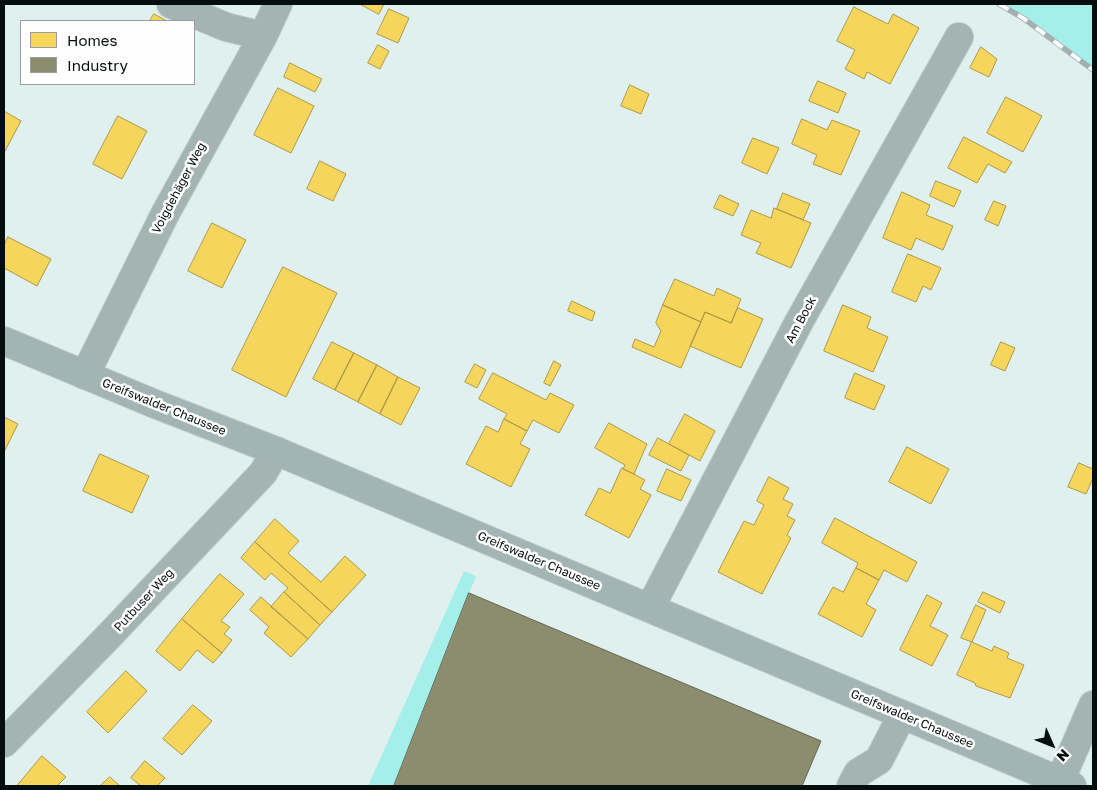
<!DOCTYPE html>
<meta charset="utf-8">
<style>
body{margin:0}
#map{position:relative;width:1097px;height:790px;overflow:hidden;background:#dff0ef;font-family:"Golos Text",sans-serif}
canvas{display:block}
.frame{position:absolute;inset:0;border:5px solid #040e0d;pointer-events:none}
.legend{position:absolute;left:20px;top:20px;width:175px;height:65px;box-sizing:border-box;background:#fdfefd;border:1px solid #999e9d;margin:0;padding:6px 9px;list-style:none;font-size:15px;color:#040e0d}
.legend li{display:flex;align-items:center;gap:10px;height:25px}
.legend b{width:25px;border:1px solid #999e9d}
.north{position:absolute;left:1027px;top:720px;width:50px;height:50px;-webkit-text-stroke:4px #fdfefd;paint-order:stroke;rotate:134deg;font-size:14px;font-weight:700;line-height:20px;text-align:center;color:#040e0d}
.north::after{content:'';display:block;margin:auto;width:18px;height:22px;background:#040e0d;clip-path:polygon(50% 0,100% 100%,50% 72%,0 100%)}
</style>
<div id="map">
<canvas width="1097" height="790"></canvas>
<div class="frame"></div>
<ul class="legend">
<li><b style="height:14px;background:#f6d55c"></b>Homes</li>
<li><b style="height:14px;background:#8c8c6e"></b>Industry</li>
</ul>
<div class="north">N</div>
</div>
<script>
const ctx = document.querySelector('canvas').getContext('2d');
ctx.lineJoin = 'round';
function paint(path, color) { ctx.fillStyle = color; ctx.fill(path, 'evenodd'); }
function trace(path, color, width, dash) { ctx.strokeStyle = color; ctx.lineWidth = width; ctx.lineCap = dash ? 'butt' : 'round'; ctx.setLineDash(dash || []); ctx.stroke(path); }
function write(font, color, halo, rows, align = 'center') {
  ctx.font = font + ' "Golos Text",sans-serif'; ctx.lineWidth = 5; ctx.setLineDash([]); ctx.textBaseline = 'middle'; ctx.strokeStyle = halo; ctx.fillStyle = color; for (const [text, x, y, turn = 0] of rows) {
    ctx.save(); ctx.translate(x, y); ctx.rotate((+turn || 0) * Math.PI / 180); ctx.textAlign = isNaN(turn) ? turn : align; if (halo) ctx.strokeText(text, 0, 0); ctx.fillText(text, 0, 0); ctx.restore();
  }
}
paint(new Path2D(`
 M1003,4H1093V70Z
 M464,571L476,576L394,786H368Z`), '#a5efeb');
const homes = new Path2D(`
 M360,4H384L379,14Z
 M854,7L888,24L893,14L919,28L890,84L867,72L864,79L845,69L855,50L837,41Z
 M389,9L409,18L398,43L377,34Z
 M154,14L167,21H150Z
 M378,45L389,51L380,69L368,63Z
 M981,47L997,59L989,77L970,68Z
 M290,63L322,79L315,92L284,77Z
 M818,81L846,93L838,113L809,101Z
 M630,85L649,94L641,114L621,106Z
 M278,88L314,106L291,153L254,135Z
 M1006,97L1042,116L1023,152L987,133Z
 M4,111L21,121L4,153Z
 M118,116L147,131L122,179L93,164Z
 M802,119L827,130L832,120L860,131L841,175L813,164L817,155L792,144Z
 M964,137L1012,162L1005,173L988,164L977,183L948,168Z
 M753,138L779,148L767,174L742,163Z
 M320,161L346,174L333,201L307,189Z
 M936,181L961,191L954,207L930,196Z
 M902,192L930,205L926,215L953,226L943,250L916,238L911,250L883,238Z
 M783,193L810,204L803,220L777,209Z
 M720,195L739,204L733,216L714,208Z
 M994,201L1006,206L998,226L985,220Z
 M774,208L811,223L791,268L756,253L761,243L741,235L751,210L771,218Z
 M212,223L246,240L222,288L188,271Z
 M8,237L51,259L37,286L4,268V246Z
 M908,254L941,268L931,290L923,286L916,302L892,292Z
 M283,267L337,293L286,397L232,370Z
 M675,279L714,296L717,288L741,299L731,323L705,312L701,322L663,305Z
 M572,301L595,312L592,321L568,311Z
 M663,305L701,322L681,368L632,347L635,339L654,347L661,331L656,323Z
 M843,305L871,317L867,328L888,337L873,372L824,351Z
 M738,308L763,319L741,368L690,346L705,312L731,323Z
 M332,342L354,353L335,390L313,379Z
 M1001,342L1015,348L1005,371L991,365Z
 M354,353L377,365L358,402L335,390Z
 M554,361L561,365L550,386L544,383Z
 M475,364L486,370L477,388L465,382Z
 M377,365L398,377L380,414L358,402Z
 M493,373L546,400L550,393L574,405L559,433L533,420L527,431L504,419L507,414L479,399Z
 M855,373L885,386L874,410L845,398Z
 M398,377L420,388L401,425L380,414Z
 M685,414L715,431L700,461L669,444Z
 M4,417L18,424L4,452Z
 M504,419L527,431L520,444L530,449L511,487L466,464L486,426L498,432Z
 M609,423L647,444L634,474L623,469L625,465L595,448Z
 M658,438L689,455L681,471L649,455Z
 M907,447L949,469L931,504L889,482Z
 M100,454L149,476L132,513L83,491Z
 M1079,463L1093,469V478L1086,494L1068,487Z
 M622,468L645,480L640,489L651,495L629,538L585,515L599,488L610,493Z
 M667,469L691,480L681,501L657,491Z
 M769,477L789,488L783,499L793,504L787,516L795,520L787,535L791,538L762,594L718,572L744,521L754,525L764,505L757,501Z
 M835,518L917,562L907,582L884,570L879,580L856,568L858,563L822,543Z
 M275,519L299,541L288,553L321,582L345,556L366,575L332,612L255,542Z
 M255,542L332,612L320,625L284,592L288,588L271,573L265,580L241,558Z
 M856,568L879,580L866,604L876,610L862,637L818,614L833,587L843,592Z
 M220,574L244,594L221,621L230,627L224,634L232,640L222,653L182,619Z
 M284,592L320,625L308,639L271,607Z
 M983,592L1005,602L1000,613L978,602Z
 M927,595L942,603L930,626L948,635L932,666L900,650Z
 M261,597L308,639L291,657L264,633L269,627L250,610Z
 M976,605L986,610L972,642L961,638Z
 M182,619L222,653L213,663L197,650L180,671L156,651Z
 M972,642L992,651L994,646L1009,653L1007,658L1024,665L1010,698L976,686L975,683L957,675Z
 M126,671L147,691L108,733L87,712Z
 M193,705L212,721L182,755L163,739Z
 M42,756L66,777L57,786H17Z
 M145,761L165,778L157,786H141L131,778Z
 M110,777L120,786H100Z`);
paint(homes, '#f6d55c');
trace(homes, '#ad9944', 1);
const industry = new Path2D(`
 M469,593L821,741L802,786H394Z`);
paint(industry, '#8c8c6e');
trace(industry, '#636651', 1);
const minor = new Path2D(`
 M171,4L226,27L263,36
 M85,375L165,214L263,36L278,4
 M650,608L800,320L959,37
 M4,743L107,638L263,473L276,451
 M1060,781L1093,705
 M851,786L858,773L879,760L902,715`);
const major = new Path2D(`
 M4,341L155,404L276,451L1072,786`);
trace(minor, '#becac9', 30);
trace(major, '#becac9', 30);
trace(minor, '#a3b4b3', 28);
trace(major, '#a2b5b4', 28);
const rail = new Path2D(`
 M999,4L1023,18L1093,70`);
trace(rail, '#a3b0af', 5.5);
trace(rail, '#fdfefd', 4, [11]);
write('12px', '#040e0d', '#fdfefd', [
 ["Voigdehäger Weg",179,188,-62],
 ["Am Bock",801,320,-62],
 ["Greifswalder Chaussee",164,407,22],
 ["Greifswalder Chaussee",539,561,23],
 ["Putbuser Weg",144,600,-47],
 ["Greifswalder Chaussee",912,719,23]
]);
</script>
